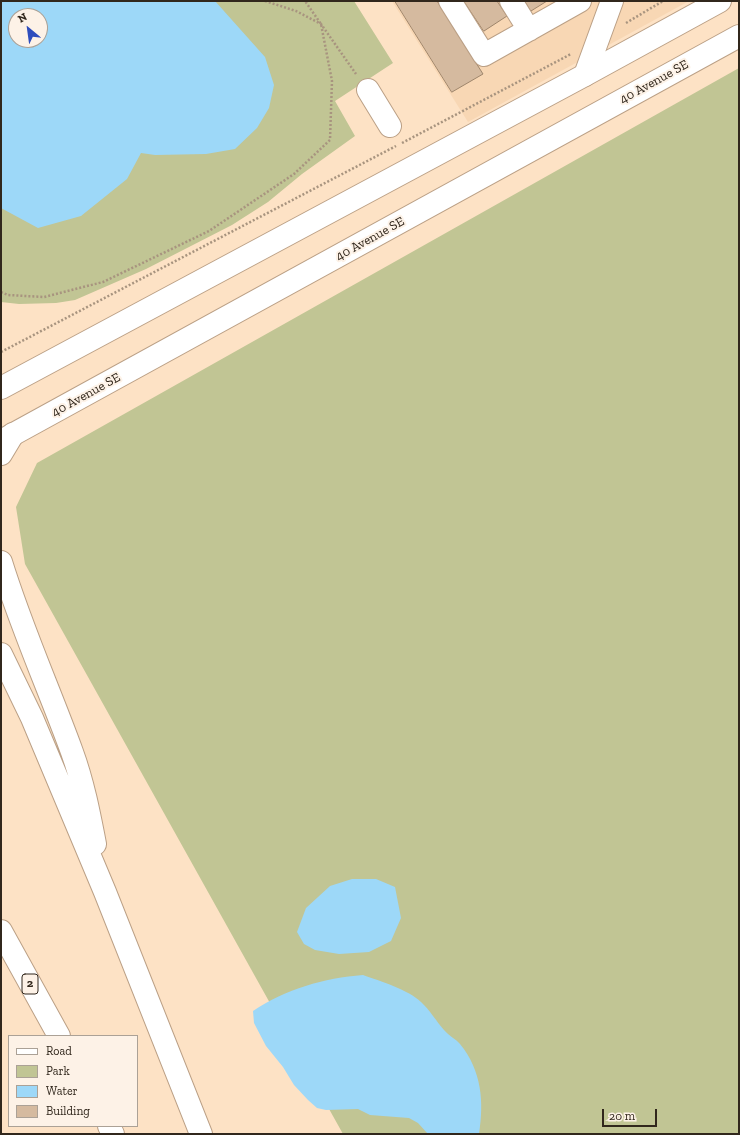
<!DOCTYPE html>
<style>
body{margin:0}
#map{position:relative;width:740px;height:1135px;overflow:hidden;background:#fde2c5;font-family:"Zilla Slab",serif}
canvas{display:block}
.frame{position:absolute;inset:0;border:2px solid #31271c;pointer-events:none}
.legend{position:absolute;left:8px;top:1035px;width:130px;height:92px;box-sizing:border-box;background:#fdf2e7;border:1px solid #aba196;margin:0;padding:5px 7px;list-style:none;font-size:12px;color:#31271c}
.legend li{display:flex;align-items:center;gap:8px;height:20px}
.legend b{width:20px;border:1px solid #aba196}
.north{position:absolute;left:8px;top:8px;width:40px;height:40px;box-sizing:border-box;background:#fdf2e7;border:1px solid #aba196;border-radius:50%;rotate:331deg;font-size:11px;font-weight:700;line-height:16px;text-align:center;color:#31271c}
.north::after{content:'';display:block;margin:auto;width:14px;height:18px;background:#2e4dbd;clip-path:polygon(50% 0,100% 100%,50% 72%,0 100%)}
.scale{position:absolute;left:602px;top:1109px;width:55px;height:18px;box-sizing:border-box;border:2px solid #31271c;border-top:0;padding-left:5px;font-size:12px;line-height:14px;white-space:nowrap;color:#31271c;-webkit-text-stroke:3px #fdf2e7;paint-order:stroke}
</style>
<div id="map">
<canvas width="740" height="1135"></canvas>
<div class="frame"></div>
<ul class="legend">
<li><b style="height:5px;background:#fff"></b>Road</li>
<li><b style="height:11px;background:#c1c594"></b>Park</li>
<li><b style="height:11px;background:#9dd8f8"></b>Water</li>
<li><b style="height:11px;background:#d5ba9f"></b>Building</li>
</ul>
<div class="north">N</div>
<div class="scale">20 m</div>
</div>
<script>
const ctx = document.querySelector('canvas').getContext('2d');
ctx.lineJoin = 'round';
function paint(path, color) { ctx.fillStyle = color; ctx.fill(path, 'evenodd'); }
function trace(path, color, width, dash) { ctx.strokeStyle = color; ctx.lineWidth = width; ctx.lineCap = dash ? 'butt' : 'round'; ctx.setLineDash(dash || []); ctx.stroke(path); }
function write(font, color, halo, rows, align = 'center') {
  ctx.font = font + ' "Zilla Slab",serif'; ctx.lineWidth = 4; ctx.setLineDash([]); ctx.textBaseline = 'middle'; ctx.strokeStyle = halo; ctx.fillStyle = color; for (const [text, x, y, turn = 0] of rows) {
    ctx.save(); ctx.translate(x, y); ctx.rotate((+turn || 0) * Math.PI / 180); ctx.textAlign = isNaN(turn) ? turn : align; if (halo) ctx.strokeText(text, 0, 0); ctx.fillText(text, 0, 0); ctx.restore();
  }
}
paint(new Path2D(`
 M392,1H689L468,122Z`), '#f8d7b4');
paint(new Path2D(`
 M1,1H354L393,63L335,101L355,136L302,174L268,202L232,225L146,269L75,300L56,303L19,304L1,302ZM16,16H40V40H16Z
 M739,68V1134H343L25,564L16,507L37,463Z`), '#c1c594');
paint(new Path2D(`
 M1,1H215L265,57L274,85L269,108L257,128L235,149L206,154L155,155L141,153L127,179L81,216L38,228L1,208ZM16,16H40V40H16Z
 M352,879H376L395,887L401,918L391,941L369,952L339,954L315,950L304,944L297,932L306,908L330,886Z
 M363,975C380,981 409,990 421,1002C430,1010 436,1021 444,1030C449,1036 456,1039 460,1044C482,1071 484,1102 479,1134H428L418,1123L409,1118L370,1115L358,1109L326,1110L317,1108L308,1100L294,1085L283,1067L266,1046L254,1023L253,1011C286,989 324,978 363,975Z`), '#9dd8f8');
const building = new Path2D(`
 M395,1H437L483,74L452,92Z
 M464,1H497L507,16L484,31Z
 M525,1H547L531,11Z`);
paint(building, '#d5ba9f');
trace(building, '#9f866c', 1);
const minor = new Path2D(`
 M450,1L484,55L580,1
 M511,1L529,30
 M585,75L612,1
 M368,90L390,126`);
const major = new Path2D(`
 M1,388L585,75L720,1
 M1,441L739,36`);
const highway = new Path2D(`
 M1,454L13,434
 M1,562C21,627 49,689 72,752C83,782 89,813 95,844
 M1,654L32,718L105,892L201,1134
 M1,931L59,1036
 M109,1126L113,1134`);
trace(minor, '#bba086', 24);
trace(major, '#bba086', 24);
trace(highway, '#bba086', 24);
trace(new Path2D(`
 M265,1L296,11L321,24L356,74
 M626,23L663,1
 M402,143L571,54
 M1,292L8,295L44,297L103,282L209,231L294,174L330,140L332,81L321,24L305,1
 M1,352L396,146`), '#a8947f', 2.5, [2, 2]);
trace(minor, '#fff', 22);
trace(major, '#fff', 22);
trace(highway, '#fff', 22);
for (const [x, y, w] of [
 [30,984,16]
]) { const box = new Path2D(); box.roundRect(x - w / 2, y - 10, w, 20, 3); ctx.fillStyle = '#fdf2e7'; ctx.fill(box); trace(box, '#31271c', 1); }
write('bold 12px', '#31271c', null, [
 ["2",30,984]
]);
write('13px', '#31271c', '#fdf2e7', [
 ["40 Avenue SE",654,82,-29],
 ["40 Avenue SE",370,239,-29],
 ["40 Avenue SE",86,395,-29]
]);
</script>
